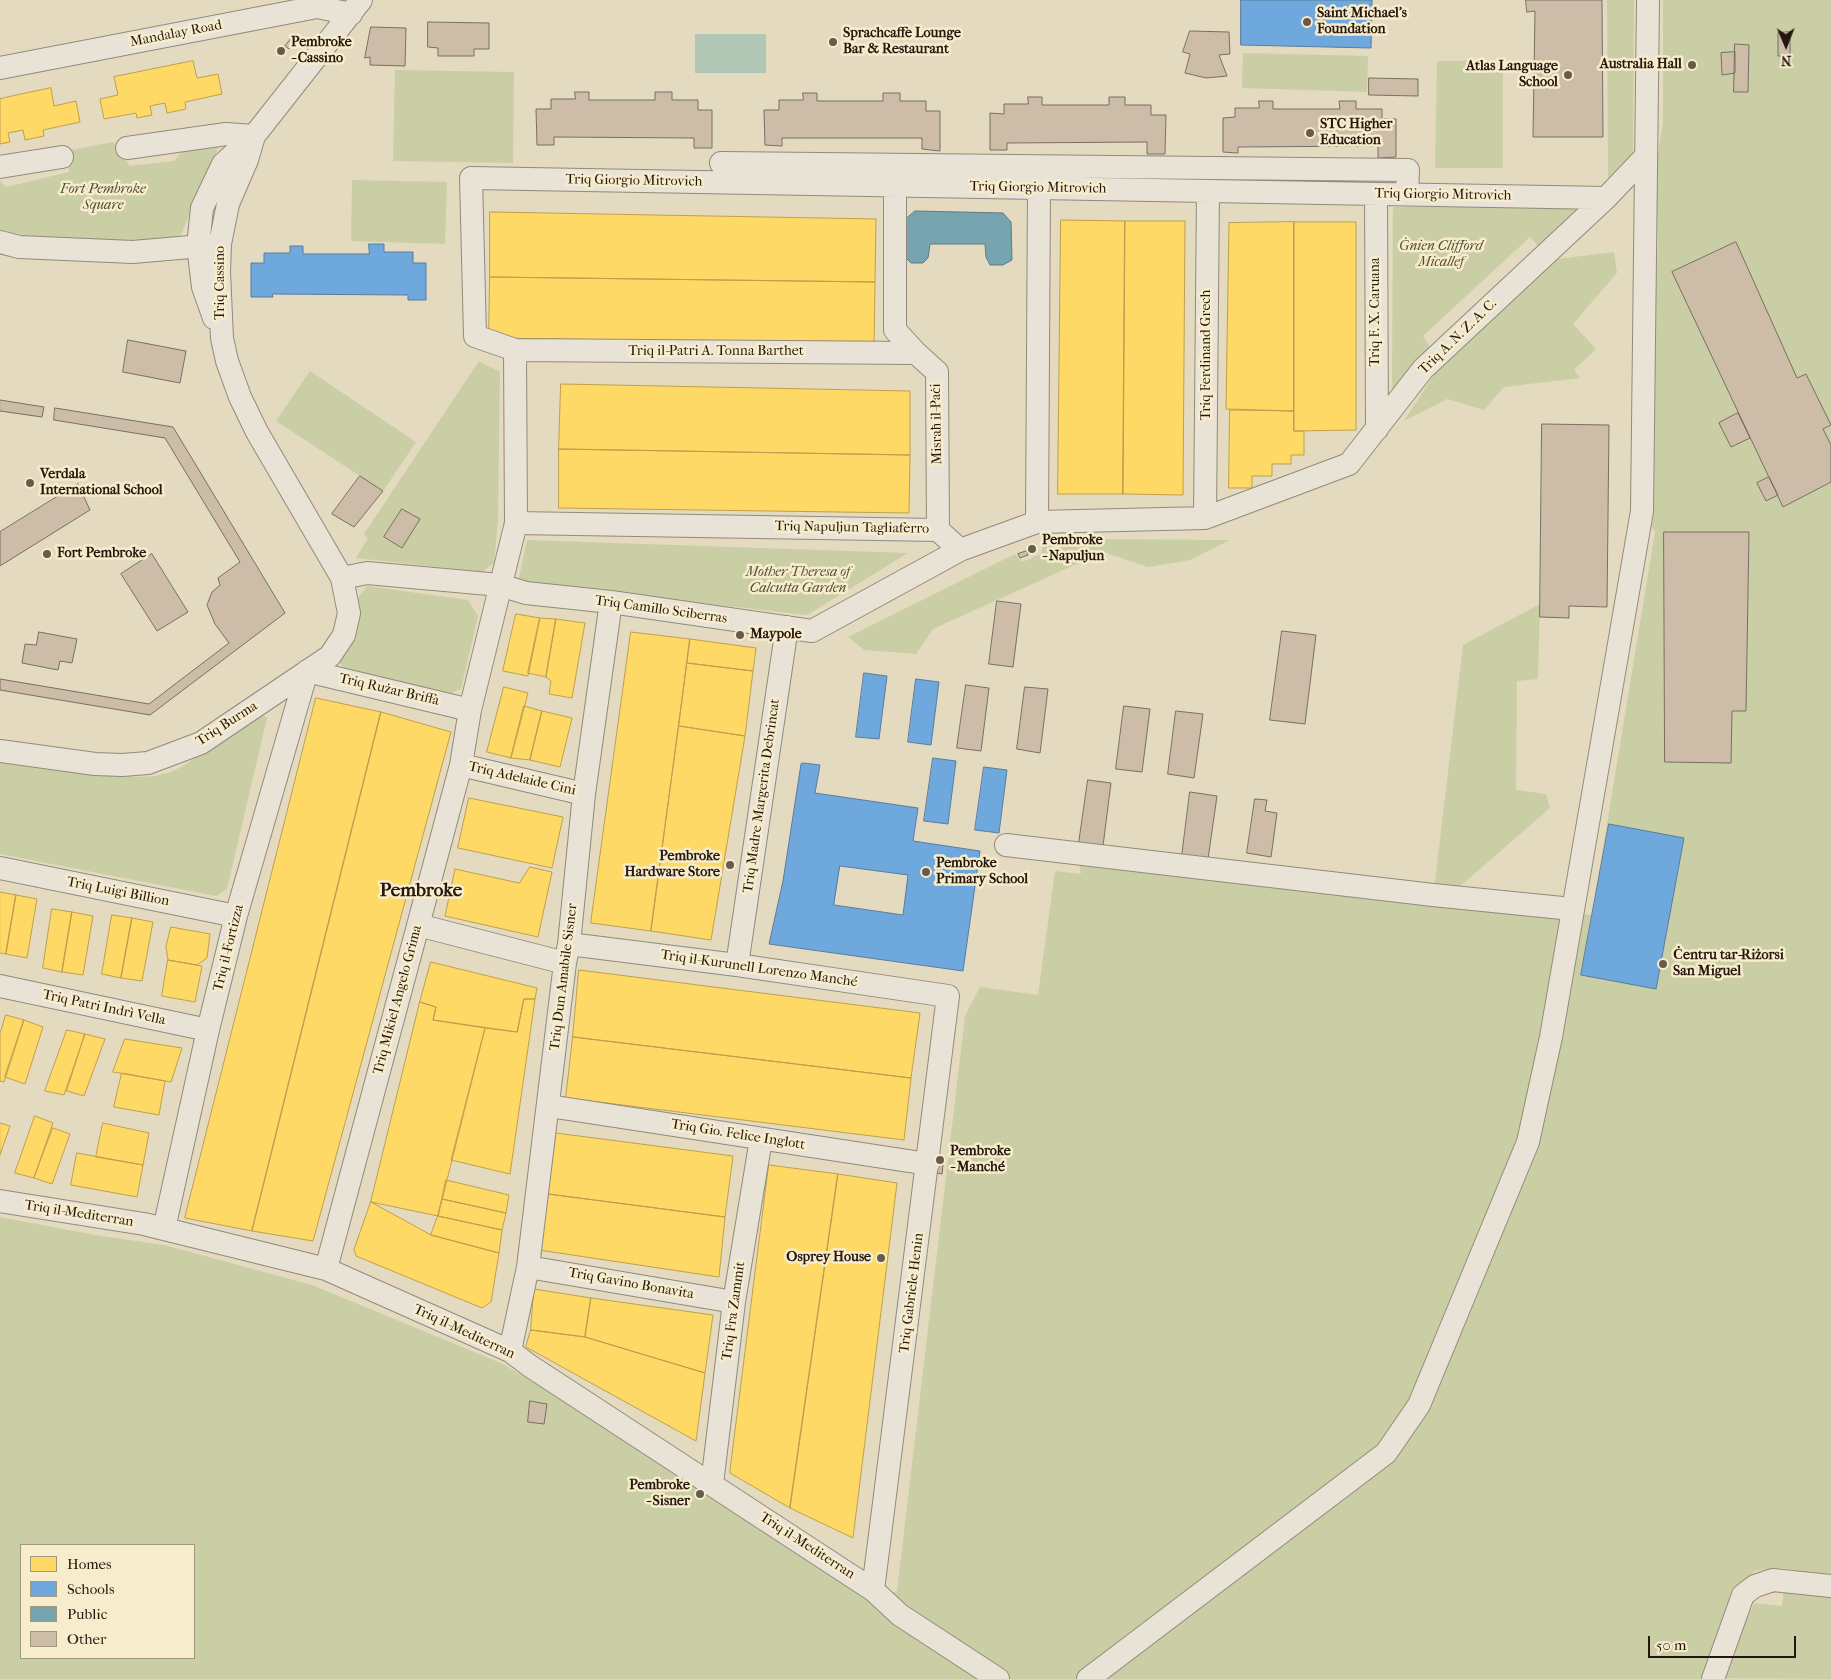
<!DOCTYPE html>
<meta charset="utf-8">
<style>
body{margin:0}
#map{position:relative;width:1831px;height:1679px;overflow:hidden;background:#e4dabf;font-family:"IM FELL French Canon",serif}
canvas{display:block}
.legend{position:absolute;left:20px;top:1544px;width:175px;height:115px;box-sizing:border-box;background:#f7eccc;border:1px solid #a39780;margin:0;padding:6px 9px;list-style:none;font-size:15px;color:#26170e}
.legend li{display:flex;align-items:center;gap:10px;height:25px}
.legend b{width:25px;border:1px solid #a39780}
.north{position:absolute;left:1761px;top:20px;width:50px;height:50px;-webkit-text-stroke:4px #f7eccc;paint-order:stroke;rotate:179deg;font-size:14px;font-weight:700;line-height:20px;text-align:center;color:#26170e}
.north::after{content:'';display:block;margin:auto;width:18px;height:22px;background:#26170e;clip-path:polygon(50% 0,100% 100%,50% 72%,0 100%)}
.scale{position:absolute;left:1648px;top:1636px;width:148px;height:22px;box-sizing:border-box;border:2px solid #26170e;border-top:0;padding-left:6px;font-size:15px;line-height:18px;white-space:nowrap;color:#26170e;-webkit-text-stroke:4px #f7eccc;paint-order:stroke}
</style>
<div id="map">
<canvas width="1831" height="1679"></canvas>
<ul class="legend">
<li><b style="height:14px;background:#ffd966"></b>Homes</li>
<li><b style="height:14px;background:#6fa8dc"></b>Schools</li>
<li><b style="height:14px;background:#76a5af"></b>Public</li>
<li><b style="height:14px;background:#cdbda8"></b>Other</li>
</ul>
<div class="north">N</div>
<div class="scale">50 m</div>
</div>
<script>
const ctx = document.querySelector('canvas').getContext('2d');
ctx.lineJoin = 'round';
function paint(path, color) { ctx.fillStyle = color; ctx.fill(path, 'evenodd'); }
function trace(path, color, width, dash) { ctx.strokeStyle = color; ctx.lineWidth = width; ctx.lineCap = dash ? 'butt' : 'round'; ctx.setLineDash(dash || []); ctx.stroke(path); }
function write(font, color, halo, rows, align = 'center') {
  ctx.font = font + ' "IM FELL French Canon",serif'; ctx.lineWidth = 5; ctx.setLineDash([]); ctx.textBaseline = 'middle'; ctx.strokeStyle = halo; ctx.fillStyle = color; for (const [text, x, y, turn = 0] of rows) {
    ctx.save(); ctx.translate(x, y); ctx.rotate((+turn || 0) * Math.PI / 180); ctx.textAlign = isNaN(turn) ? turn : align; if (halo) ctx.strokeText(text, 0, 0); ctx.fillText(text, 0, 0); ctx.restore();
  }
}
paint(new Path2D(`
 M1607,0H1634L1633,154L1608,178Z
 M1663,0H1831V1575L1781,1568L1754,1571L1738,1596L1706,1679H0V1217L95,1235L164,1245L312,1285L503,1364L554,1395L869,1600L897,1591L965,1016L980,987L1038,995L1055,871L1081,874L1079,865L1087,860L1217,877L1592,915L1655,532L1642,511L1658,243L1656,165L1663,122ZM21,1545H194V1658H21Z
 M1243,53L1368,56L1367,92L1242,88Z
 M1437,61H1503V168H1435Z
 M395,70L514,72L513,163L393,161Z
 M113,142L130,166L174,161L185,148L220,144L178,241L11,240L0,235V181L6,187L69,172L66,151Z
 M352,180L447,182L445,244L351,241Z
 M1582,206L1541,249L1530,237L1423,336L1431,349L1392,390L1393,207Z
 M1614,252L1617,273L1573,324L1596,349L1574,370L1580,378L1504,387L1484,410L1447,399L1404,421L1439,367L1550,260Z
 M479,361L500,372L498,521L494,563L482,572L356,558L368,538L364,534Z
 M310,371L416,442L383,491L276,421Z
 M1074,539L1230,540L1190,560L1148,567L1103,552L933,629L916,654L864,650L848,637L1015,554L1022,562L1041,554L1043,546Z
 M527,540L908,553L807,615L518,582Z
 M367,586L468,600L478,616L461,689L441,697L347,675L340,662L355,635L360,618L357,599Z
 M1540,604L1538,679L1517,681L1516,790L1546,794L1550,808L1450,895L1434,890L1463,645Z
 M256,713L262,714L267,718L227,889L216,896L0,854V757L137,777L155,776L171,772L185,765Z
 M1784,1588L1831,1590V1679L1720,1678L1754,1603L1782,1606Z`), '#cacea5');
paint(new Path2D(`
 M695,34H766V73H695Z`), '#b1c6b4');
const homes = new Path2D(`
 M193,61L197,78L218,74L222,94L185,102L186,109L167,113L165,103L150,106L152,115L137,118L136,113L104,119L100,99L118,95L114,77Z
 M51,88L54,106L76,101L80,122L43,130L44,136L25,140L23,130L8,133L10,142L0,144V99Z
 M490,212L876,219L875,282L490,277Z
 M1061,220L1125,221L1123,494H1058Z
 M1125,221H1185L1183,495L1123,494Z
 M1294,222V411L1226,409L1229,223Z
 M1294,222H1356V430L1294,431Z
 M490,277L875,282L874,344L489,338Z
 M561,384L910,391V455L559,449Z
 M1230,410L1294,411V431H1304V455H1291V464H1272V476H1252V488H1229Z
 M559,449L910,455L909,513L559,508Z
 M516,614L540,618L528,676L503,671Z
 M540,618L556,619L546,677L528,673Z
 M556,619L585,623L572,698L549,694L551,681L546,677Z
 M631,632L690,639L651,931L591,923Z
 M690,639L756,648L753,671L687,663Z
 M687,663L753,671L745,736L679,726Z
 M504,687L528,693L511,758L487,752Z
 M316,698L381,712L252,1231L185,1218Z
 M524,706L542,711L530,760L511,758Z
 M542,711L572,718L560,767L530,760Z
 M381,712L451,732L313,1241L252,1231Z
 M679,726L745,736L711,940L651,931Z
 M469,798L563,817L552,868L458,848Z
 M530,867L552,872L538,937L445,916L455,869L519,883Z
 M0,892L16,895L6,954L0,953Z
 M16,895L37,899L27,958L6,954Z
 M52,909L72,912L62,972L43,968Z
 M72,912L93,916L83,975L62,972Z
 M112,915L132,918L121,978L102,974Z
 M132,918L153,922L142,981L121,978Z
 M171,927L210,934L207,958L197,965L168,960L166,947Z
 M168,960L202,966L195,1002L162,996Z
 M431,962L537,988L535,999H524L517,1032L433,1020L436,1007L420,1002Z
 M579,970L920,1013L911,1078L573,1037Z
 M524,999H535L510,1174L451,1160L485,1028L517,1032Z
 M420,1002L436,1007L433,1020L485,1028L438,1216L371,1202Z
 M6,1015L24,1020L4,1082L0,1081V1034Z
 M24,1020L43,1027L25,1084L5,1077Z
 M67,1030L85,1034L64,1095L45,1091Z
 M85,1034L105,1039L84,1096L67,1091Z
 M573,1037L911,1078L904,1140L566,1098Z
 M125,1039L182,1048L171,1082L113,1072Z
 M122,1073L165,1081L159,1115L114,1107Z
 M35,1116L53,1123L34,1178L15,1173Z
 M0,1123L10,1126L0,1155Z
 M103,1123L149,1133L143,1165L96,1157Z
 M53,1128L70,1134L52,1184L34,1178Z
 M556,1133L733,1156L725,1217L548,1194Z
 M77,1153L143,1165L137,1197L71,1185Z
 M769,1165L838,1174L790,1508L730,1473Z
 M838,1174L897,1183L853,1538L790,1508Z
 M446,1180L509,1195L506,1213L442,1199Z
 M548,1194L725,1217L719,1277L539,1250Z
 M442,1199L506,1213L502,1230L438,1216Z
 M371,1202L431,1235L499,1253L491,1302L482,1308L356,1256L354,1250Z
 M438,1216L502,1230L499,1253L431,1235Z
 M534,1289L591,1298L585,1337L531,1330Z
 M591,1298L713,1315L705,1373L585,1337Z
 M531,1330L585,1337L705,1373L696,1441L526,1347Z`);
paint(homes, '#ffd966');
trace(homes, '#be9f4c', 1);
const schools = new Path2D(`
 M1241,0H1372L1371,48L1241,45Z
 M369,244H384V252H413V263H426V300H408V295L272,294L273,297H251V263H264V253H290V246H303V254H369Z
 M864,673L887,676L879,739L856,737Z
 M916,679L939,682L931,745L908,742Z
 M933,758L956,761L948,824L924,821Z
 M803,763L820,765L815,793L918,808L913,841L980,851L963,971L769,944L783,881L801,764ZM840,866L908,875L903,915L834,905Z
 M984,767L1007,770L999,833L975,830Z
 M1609,824L1684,838L1656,989L1581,975Z`);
paint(schools, '#6fa8dc');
trace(schools, '#597c9e', 1);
const public = new Path2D(`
 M915,211L1003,213L1011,222L1012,260L1003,265H990L986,257L985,244H930L928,258L923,263H911L906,258V219Z`);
paint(public, '#76a5af');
trace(public, '#5e7a7f', 1);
const building = new Path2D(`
 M1526,0H1602L1603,137H1533L1535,11L1527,12Z
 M428,22L489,23V49H474V56H438V48L428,47Z
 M371,27L406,28L405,66L370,65V57L365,58Z
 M1190,31L1229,32L1230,54L1219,55L1227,76L1206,78L1185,73L1190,54L1183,52Z
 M1790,32V56H1778V33Z
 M291,39L294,42L289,49L285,46Z
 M1735,44L1749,45L1748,92H1734Z
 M1735,52V73L1722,75L1721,53Z
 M1369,78L1418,79V96L1369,95Z
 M575,92H589V100H655V92H672V100H698V110H712V148H694V138L554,137V145H537L536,109H551V99H575Z
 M803,93H817V101H883V93H900V101H926V111H940V151L922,149V138H782V146L765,145L764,110H779V100H803Z
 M1028,97H1042V105H1109V97H1125V105H1151V115H1166L1165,154H1147V142L1007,143V150H990V113L1004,114V104H1028Z
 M1259,101H1273V109H1340L1339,101H1356V109H1382V119H1396V157L1378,158V146L1238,147V153L1223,152V118L1235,117V108H1259Z
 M1736,242L1797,378L1806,374L1831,425L1823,429L1831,445V482L1783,507L1672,272Z
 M128,340L186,351L180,383L123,372Z
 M0,400L44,407L42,417L0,411Z
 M55,408L173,427L285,613L150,715L0,690V679L149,704L229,643L215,624L207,605L212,592L220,585L218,578L240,562L165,438L54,420Z
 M1738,413L1750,438L1731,447L1719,423Z
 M1542,424L1609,425L1607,607L1569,606V618L1540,617Z
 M360,476L383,491L354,527L332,514Z
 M1769,477L1778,495L1766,501L1757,483Z
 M78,484L90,510L0,566V532Z
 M402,509L420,519L402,548L384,537Z
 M1664,532H1749L1746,711H1732L1731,763L1665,762Z
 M1027,551L1028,555L1020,558L1018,554Z
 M152,554L188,612L157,631L121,574Z
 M997,601L1021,604L1013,667L989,664Z
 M1282,631L1316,635L1305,724L1270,720Z
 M39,632L77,639L72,663L60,661L58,670L22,663L25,644L36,645Z
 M966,685L989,688L981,751L957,748Z
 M1025,687L1048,689L1040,753L1017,749Z
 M1124,706L1150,709L1142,772L1116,769Z
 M1176,711L1203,714L1194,778L1168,774Z
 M1088,780L1111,783L1103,846L1079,843Z
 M1190,792L1217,796L1208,859L1182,856Z
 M1255,799L1267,800L1265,811L1277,813L1271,857L1247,853Z
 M938,1164L943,1165L942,1174L937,1173Z
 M530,1401L547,1404L544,1424L528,1422Z`);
paint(building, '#cdbda8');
trace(building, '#777062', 1);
const minor = new Path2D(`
 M0,68L317,7L351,14
 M127,148L226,134L254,136
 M721,163L1408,170L1407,194
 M0,167L62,157
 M895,185V330L916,353L937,372L938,530
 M1376,194L1377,429
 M0,242L19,247L133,252L213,245
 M214,318L203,287L198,246L202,208L223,164L254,136
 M515,350L916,353
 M1205,518L1208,191
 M1037,522L1039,188
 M516,523L938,530L960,550
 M342,578L367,573L500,585L526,593L611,602L812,631L960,550L1037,522L1205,518L1349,464L1423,369L1606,198L1646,156
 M0,751L95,764L122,765L148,763L201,743L330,656L344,635L349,613L342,578L257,432L240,397L227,361L222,338L219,272L220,244L228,204L247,160L254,136L361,0
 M461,765L584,794
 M1006,845L1433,895L1572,909
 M0,868L236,916
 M418,925L565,963
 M569,944L737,965L948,996L873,1590
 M737,965L787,627
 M0,986L208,1030
 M549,1106L928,1164
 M0,1201L144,1224L326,1269L510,1351L530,1366L873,1590L900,1615L998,1679
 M164,1229L208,1030L236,916L307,671L470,710
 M528,1267L734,1302
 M326,1269L461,765L470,710L516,523L515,350L475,336L471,178L1606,198
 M510,1351L528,1267L565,963L569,944L584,794L611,602
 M712,1484L734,1302L761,1139
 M1088,1679L1386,1453L1419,1405L1528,1142L1551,1037L1642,511L1648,0
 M1713,1679L1743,1595L1755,1586L1773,1580L1831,1586`);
trace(minor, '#928a7a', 24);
trace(minor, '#e8e3d6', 22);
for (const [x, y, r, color] of [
 [1307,22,5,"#685b4c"],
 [833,42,5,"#685b4c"],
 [281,51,5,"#685b4c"],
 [1692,65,5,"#685b4c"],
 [1568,75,5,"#685b4c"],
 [1310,133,5,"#685b4c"],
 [30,483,5,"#685b4c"],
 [1032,549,5,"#685b4c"],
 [47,554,5,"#685b4c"],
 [740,635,5,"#685b4c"],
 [730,865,5,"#685b4c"],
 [926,872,5,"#685b4c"],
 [1663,964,5,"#685b4c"],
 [940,1160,5,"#685b4c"],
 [881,1258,5,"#685b4c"],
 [700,1494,5,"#685b4c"]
]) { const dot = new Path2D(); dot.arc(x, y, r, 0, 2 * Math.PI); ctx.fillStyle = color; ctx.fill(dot); trace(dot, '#f7eccc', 2); }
write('bold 14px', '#26170e', '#f7eccc', [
 ["Saint Michael's",1317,14],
 ["Foundation",1317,30],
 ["Sprachcaffe Lounge",843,34],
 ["Bar & Restaurant",843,50],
 ["Pembroke",291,43],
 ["- Cassino",291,59],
 ["Australia Hall",1682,65,"right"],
 ["Atlas Language",1558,67,"right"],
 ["School",1558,83,"right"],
 ["STC Higher",1320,125],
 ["Education",1320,141],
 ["Verdala",40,475],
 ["International School",40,491],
 ["Pembroke",1042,541],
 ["- Napuljun",1042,557],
 ["Fort Pembroke",57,554],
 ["Maypole",750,635],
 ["Pembroke",720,857,"right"],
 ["Hardware Store",720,873,"right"],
 ["Pembroke",936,864],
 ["Primary School",936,880],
 ["Ċentru tar-Riżorsi",1673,956],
 ["San Miguel",1673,972],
 ["Pembroke",950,1152],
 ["- Manché",950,1168],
 ["Osprey House",871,1258,"right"],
 ["Pembroke",690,1486,"right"],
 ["- Sisner",690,1502,"right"]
], 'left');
write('14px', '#26170e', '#f7eccc', [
 ["Mandalay Road",176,34,-11],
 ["Triq Giorgio Mitrovich",634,181,1],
 ["Triq Giorgio Mitrovich",1038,188,1],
 ["Triq Giorgio Mitrovich",1443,195,1],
 ["Triq Cassino",221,283,-90],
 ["Triq F. X. Caruana",1376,312,-90],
 ["Triq A. N. Z. A. C.",1458,337,-44],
 ["Triq il-Patri A. Tonna Barthet",716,352],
 ["Triq Ferdinand Grech",1207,355,-90],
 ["Misraħ il-Paċi",937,424,-91],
 ["Triq Napuljun Tagliaferro",852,528,1],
 ["Triq Camillo Sciberras",661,610,8],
 ["Triq Rużar Briffa",389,690,13],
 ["Triq Burma",227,724,-33],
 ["Triq Adelaide Cini",522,779,13],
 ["Triq Madre Margerita Debrincat",762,796,-82],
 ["Triq Luigi Billion",118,892,11],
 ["Triq il-Fortizza",229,948,-76],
 ["Triq il-Kurunell Lorenzo Manché",759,969,8],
 ["Triq Dun Amabile Sisner",564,977,-83],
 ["Triq Mikiel Angelo Grima",398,1000,-75],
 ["Triq Patri Indrì Vella",104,1008,12],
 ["Triq Gio. Felice Inglott",738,1135,9],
 ["Triq il-Mediterran",79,1214,9],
 ["Triq Gavino Bonavita",631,1284,10],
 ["Triq Gabriele Henin",912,1293,-83],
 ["Triq Fra Zammit",734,1311,-82],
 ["Triq il-Mediterran",464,1332,25],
 ["Triq il-Mediterran",807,1546,33]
]);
write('italic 14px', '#514b35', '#f7eccc', [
 ["Fort Pembroke",103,190],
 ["Square",103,206],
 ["Ġnien Clifford",1441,247],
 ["Micallef",1441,263],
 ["Mother Theresa of",798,573],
 ["Calcutta Garden",798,589]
]);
write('bold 19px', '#26170e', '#f7eccc', [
 ["Pembroke",421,891]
]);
</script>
